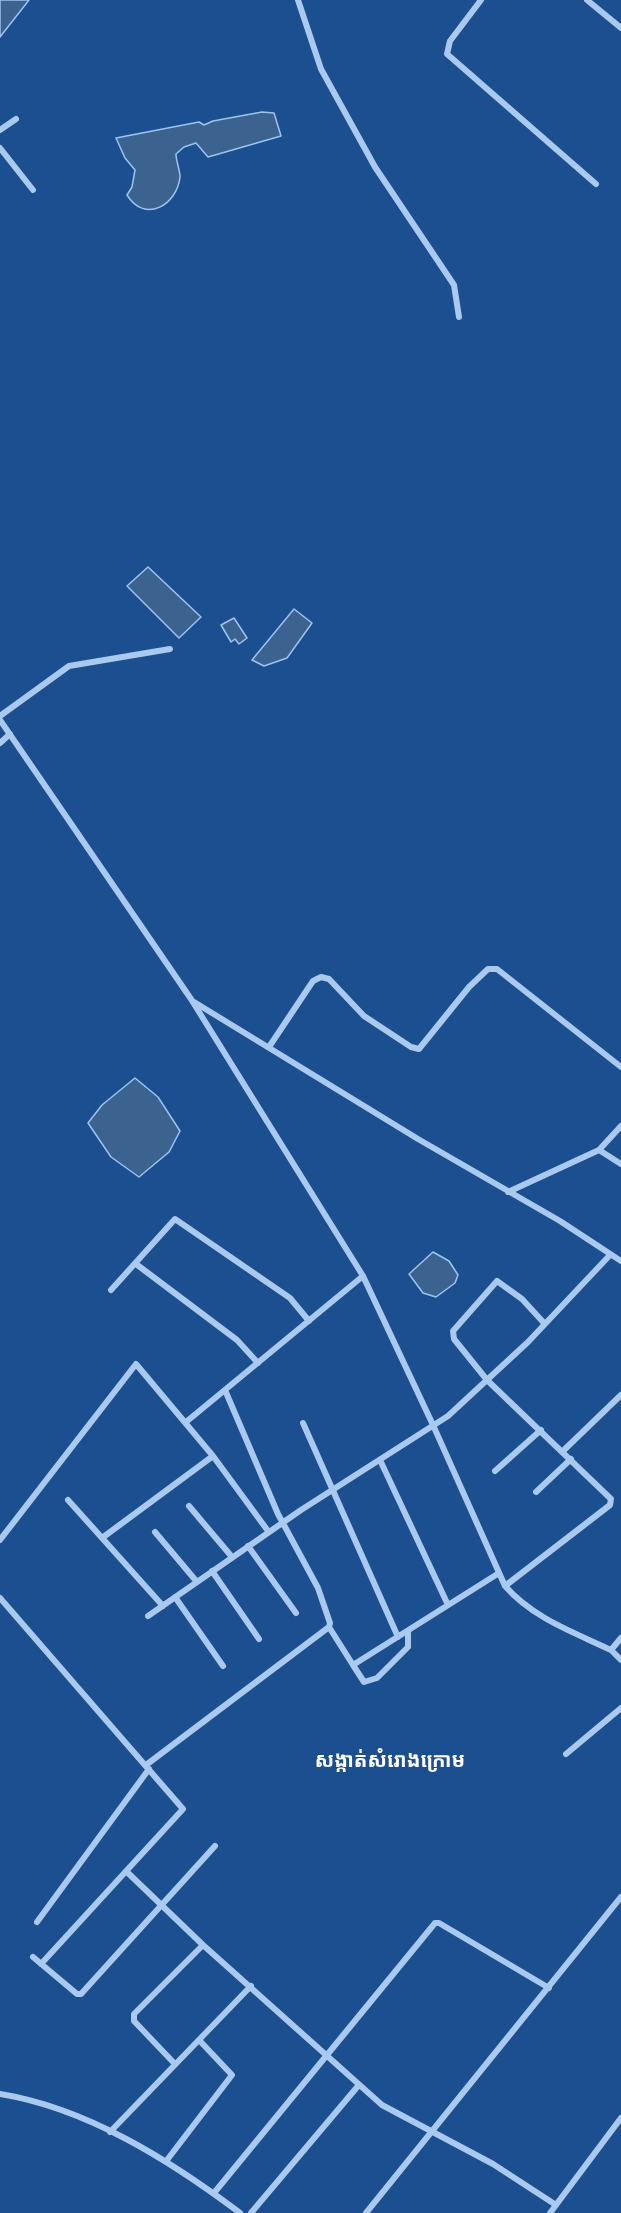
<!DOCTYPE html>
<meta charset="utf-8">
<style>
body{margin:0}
canvas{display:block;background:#1b4f8f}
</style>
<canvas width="621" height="2213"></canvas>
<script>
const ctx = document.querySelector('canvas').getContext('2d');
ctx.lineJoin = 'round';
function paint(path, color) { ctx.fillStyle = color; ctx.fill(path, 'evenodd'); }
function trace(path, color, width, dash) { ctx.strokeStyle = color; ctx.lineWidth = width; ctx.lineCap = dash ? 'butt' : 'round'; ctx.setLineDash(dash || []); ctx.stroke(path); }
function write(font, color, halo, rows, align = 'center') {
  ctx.font = font + ' Helvetica,"Noto Sans Khmer",sans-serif'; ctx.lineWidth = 5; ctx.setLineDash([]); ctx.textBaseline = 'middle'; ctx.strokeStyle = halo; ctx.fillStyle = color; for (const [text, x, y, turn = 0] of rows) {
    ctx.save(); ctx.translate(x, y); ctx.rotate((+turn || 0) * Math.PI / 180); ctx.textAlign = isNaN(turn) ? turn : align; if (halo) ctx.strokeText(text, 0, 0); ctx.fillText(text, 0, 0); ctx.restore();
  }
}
const water = new Path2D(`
 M0,0H29L0,37Z
 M262,112L274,113L281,136L208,157L196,143L184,147L176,154C176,161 180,170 180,177C177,205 145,224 127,195L132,187L135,170L125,158L116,138L199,122L204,125L213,121Z
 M148,567L201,617L179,638L127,586Z
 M294,609L312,623L287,658L264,666L252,660Z
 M234,618L247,638L239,644L235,639L231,642L221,625Z
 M135,1078L158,1097L180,1131L169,1152L139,1177L111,1157L88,1123L102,1105Z
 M433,1252L449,1261L458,1275L455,1283L436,1297L423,1293L409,1274Z`);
paint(water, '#3c6290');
trace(water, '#9cc4f0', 1.5);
trace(new Path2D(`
 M298,0L321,69L375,167L454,285L459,317
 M481,0L450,41L447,54L596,184
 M587,0L621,28
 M0,130L16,119
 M0,148L33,190
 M0,716L69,666L170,649
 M0,720L191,999L363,1276L433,1425L505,1586C533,1618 573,1632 611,1650L621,1660
 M0,743L10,734
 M194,1002L418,1139L560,1221L621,1261
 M269,1047L313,981L321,977L329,979L364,1016L411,1047L419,1049L469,987L488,969H497L621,1067
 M599,1150L621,1164
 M508,1192L599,1150L621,1126
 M136,1264L237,1340L258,1363
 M111,1290L175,1219L290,1298L309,1321
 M186,1422L363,1276
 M303,1423L398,1637
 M563,1451L621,1395
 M380,1460L448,1605
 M495,1471L541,1430
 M536,1492L571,1459
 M68,1500L163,1606
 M189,1506L232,1557
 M155,1532L197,1582
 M102,1538L213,1456
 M0,1540L136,1364L213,1456L268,1531
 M248,1546L296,1613
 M212,1571L259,1639
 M505,1586L610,1505L611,1499L487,1380L454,1339L453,1331L497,1281L522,1299L544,1323
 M175,1597L223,1666
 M0,1598L183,1809L41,1964
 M148,1616L301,1510L448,1416L528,1342L610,1255
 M329,1627L353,1665L499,1573
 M611,1650L621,1638
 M353,1665L364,1682L377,1678L408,1647V1633
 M566,1754L621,1708
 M146,1765L329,1627L330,1623L318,1588L278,1514L225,1390
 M127,1872L203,1945L382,2105L493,2164L556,2205
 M37,1922L149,1769
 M33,1957L77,1994H81L215,1846
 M174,2063L134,2021V2014L203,1945
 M0,2094C87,2108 171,2161 240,2213
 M110,2132L251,1986
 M167,2160L232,2075L199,2040
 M214,2193L435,1923H439L549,1988
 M251,2213L358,2086
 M366,2213L621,1897
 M550,2213L621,2118`), '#a9c9ee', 6);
write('bold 20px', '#fff', '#1b4f8f', [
 ["សង្កាត់សំរោងក្រោម",390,1761]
]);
</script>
